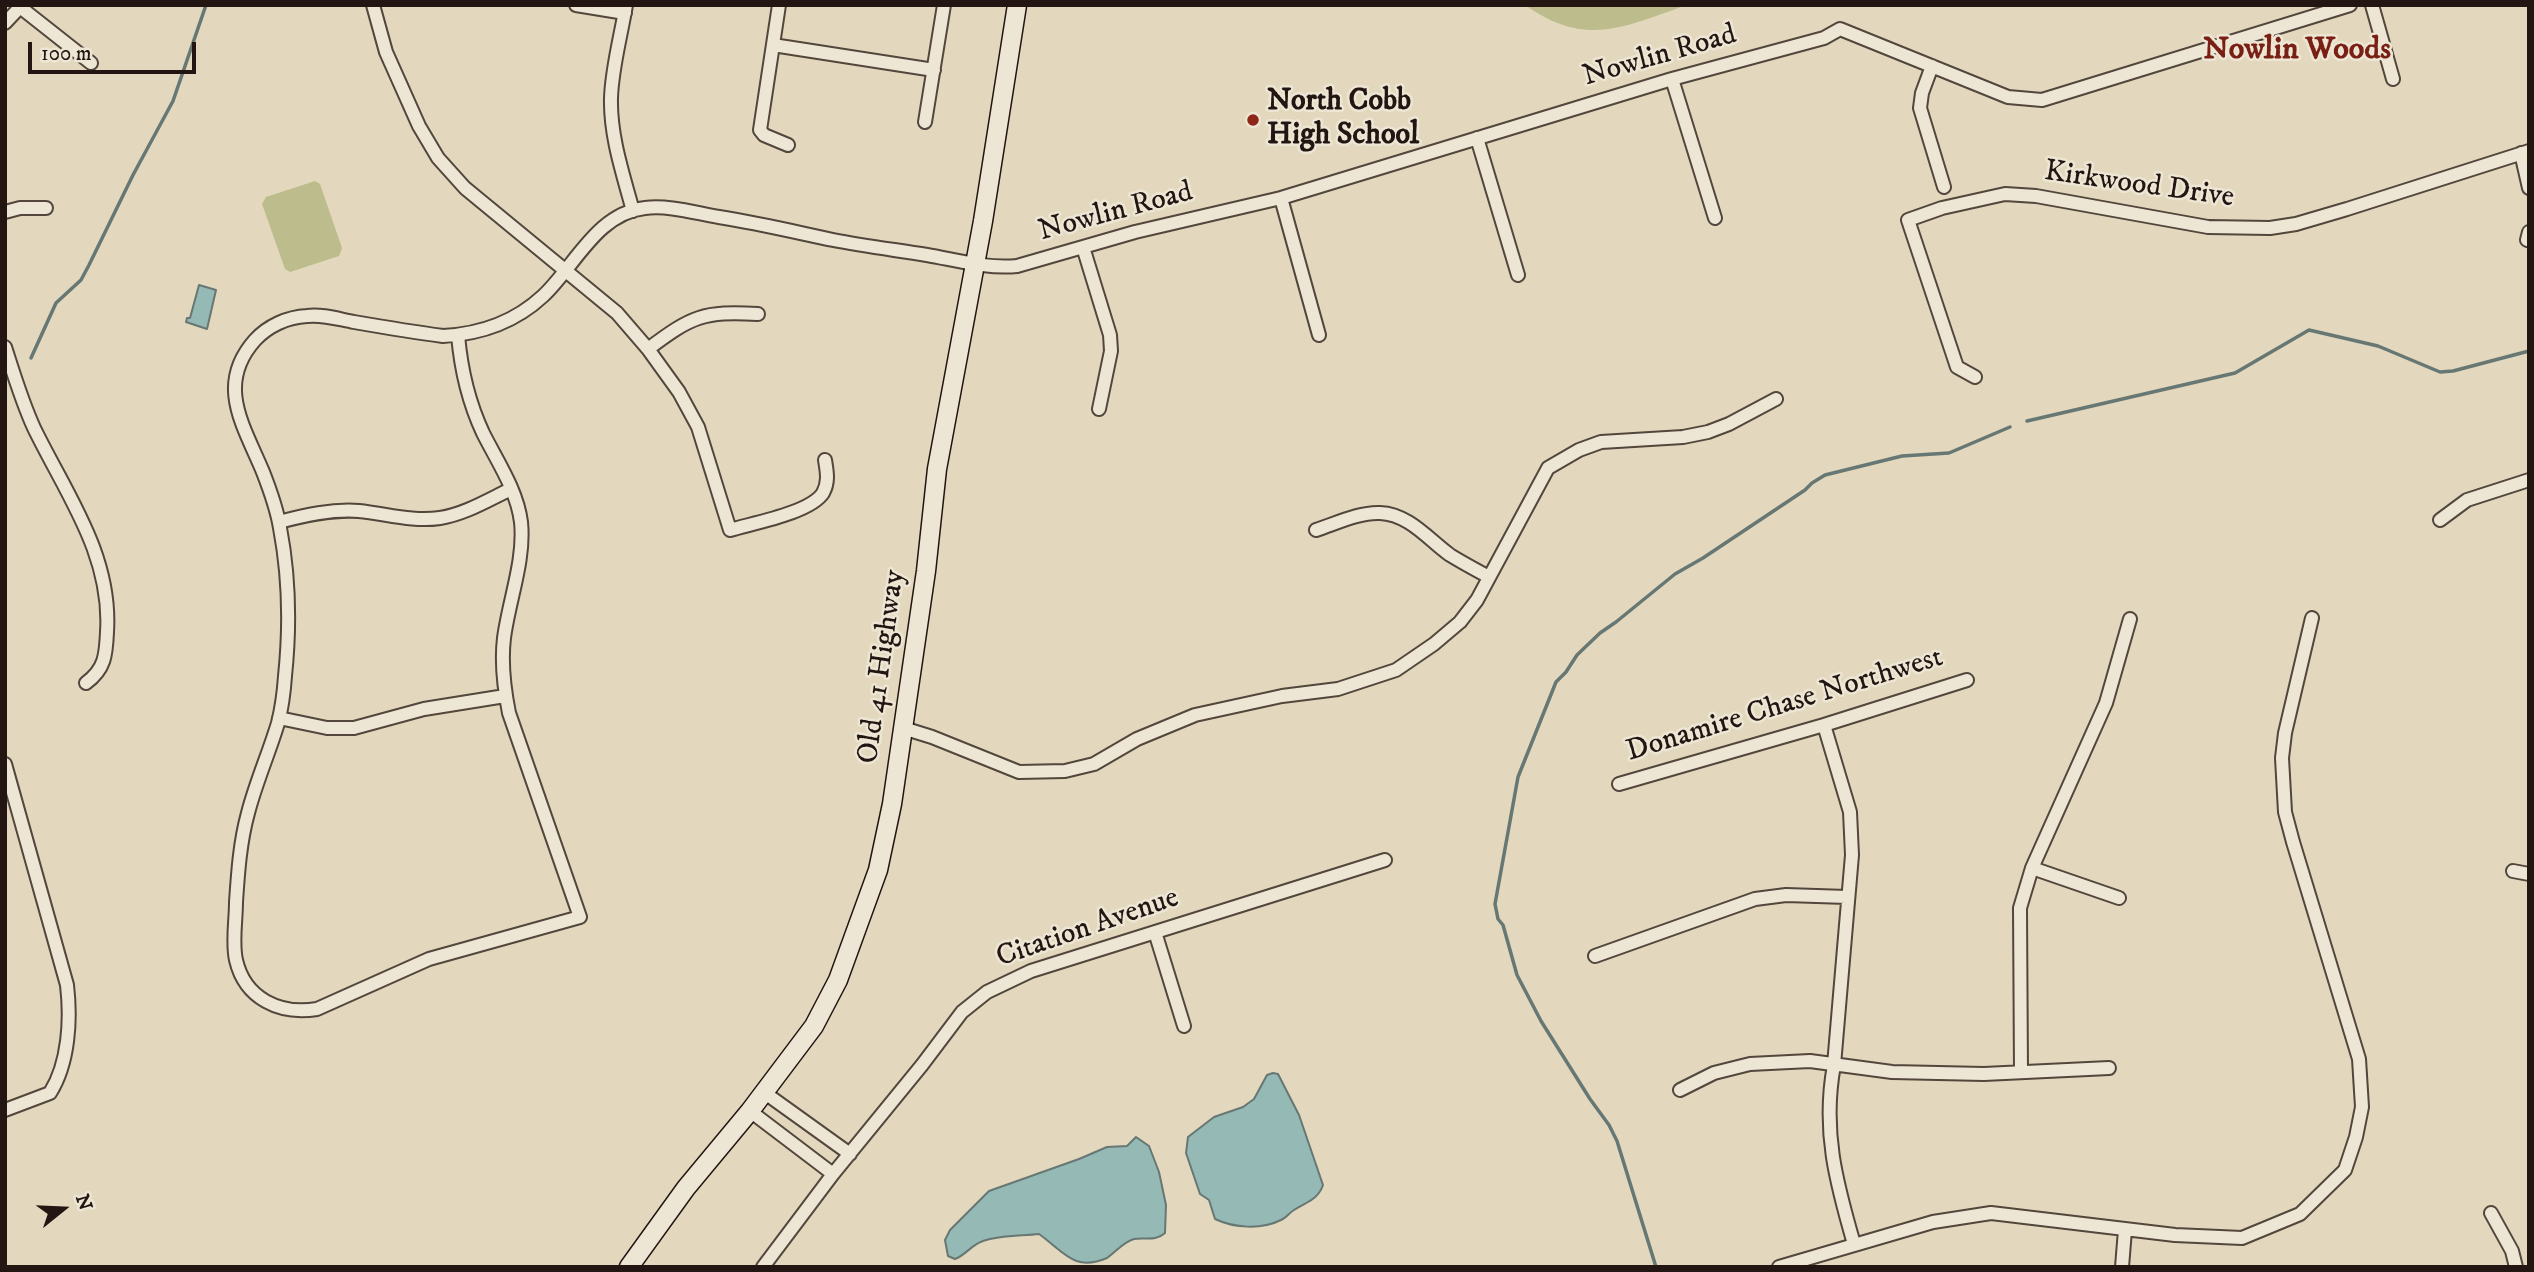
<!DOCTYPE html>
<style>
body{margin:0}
#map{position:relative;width:2534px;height:1272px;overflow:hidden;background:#e3d8bd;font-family:"IM FELL DW Pica",serif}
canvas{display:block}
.frame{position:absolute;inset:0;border:7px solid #231511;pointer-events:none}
.north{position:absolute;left:28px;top:1174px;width:70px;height:70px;-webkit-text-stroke:5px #ede6d4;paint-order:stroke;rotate:72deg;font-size:19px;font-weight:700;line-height:28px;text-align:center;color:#231511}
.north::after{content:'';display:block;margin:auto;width:24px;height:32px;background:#231511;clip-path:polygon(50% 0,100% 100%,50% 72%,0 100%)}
.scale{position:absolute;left:28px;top:42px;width:168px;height:32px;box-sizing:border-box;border:4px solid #231511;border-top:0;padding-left:9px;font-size:21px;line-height:24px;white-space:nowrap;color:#231511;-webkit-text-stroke:5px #ede6d4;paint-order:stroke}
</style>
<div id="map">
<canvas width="2534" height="1272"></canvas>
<div class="frame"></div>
<div class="north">N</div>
<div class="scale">100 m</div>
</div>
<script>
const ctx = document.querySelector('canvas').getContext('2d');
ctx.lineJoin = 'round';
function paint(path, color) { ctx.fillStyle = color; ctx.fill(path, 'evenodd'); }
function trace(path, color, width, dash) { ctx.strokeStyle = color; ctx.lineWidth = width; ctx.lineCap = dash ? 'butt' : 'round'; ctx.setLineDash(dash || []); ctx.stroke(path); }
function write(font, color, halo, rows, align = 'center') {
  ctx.font = font + ' "IM FELL DW Pica",serif'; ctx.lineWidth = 5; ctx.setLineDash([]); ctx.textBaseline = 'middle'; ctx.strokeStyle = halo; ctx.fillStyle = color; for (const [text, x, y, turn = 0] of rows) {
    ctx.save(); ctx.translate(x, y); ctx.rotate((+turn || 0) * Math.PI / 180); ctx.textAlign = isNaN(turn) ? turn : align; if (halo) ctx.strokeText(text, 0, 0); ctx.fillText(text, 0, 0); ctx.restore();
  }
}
paint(new Path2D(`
 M1525,5H1687C1623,27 1586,48 1525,5Z
 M315,181L320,184L342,248L339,256L290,272L285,269L262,204L266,197Z`), '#bcbc8c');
const water = new Path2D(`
 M199,285L216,290L207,329L186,322L187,318H190Z
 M1273,1073L1278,1074L1299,1115L1323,1185C1318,1200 1306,1202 1294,1210C1289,1213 1286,1218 1281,1220C1261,1230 1234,1228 1215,1219L1209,1200L1200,1194L1186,1153L1188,1137L1214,1117L1243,1107L1254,1099L1267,1075Z
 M1136,1137L1149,1146L1159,1172L1166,1205L1165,1233C1155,1242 1146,1237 1134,1239C1123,1242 1116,1252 1107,1258C1074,1272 1064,1252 1039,1234C1021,1236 1000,1235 983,1241C971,1245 966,1255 955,1259L948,1256L945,1240L950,1230L989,1191L1079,1159L1107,1147L1127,1146Z`);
paint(water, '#95b9b5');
trace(water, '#677773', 2);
trace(new Path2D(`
 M31,358L56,303L81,280L89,265L133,175L173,101L206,5
 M2027,421L2235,373L2309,330L2378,346L2440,372L2453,371L2529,351
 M1656,1267L1617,1141L1609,1125L1590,1099L1541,1021L1517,975L1503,925L1498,919L1495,904L1518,777L1556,682L1566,672L1577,655L1600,633L1616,622L1675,574L1703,558L1805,490L1812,483L1825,475L1902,456L1949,453L2010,427`), '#677773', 3.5);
const minor = new Path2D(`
 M373,5L386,52L419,126L438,158L465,188L617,313L648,349L679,392L698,427L730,530C753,523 810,513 823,493C829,482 827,472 825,460
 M576,5L625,13
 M626,5C621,36 612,67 611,98C610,136 623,174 633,211
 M779,5L760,130L764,135L788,145
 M2372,5L2393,79
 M20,7L91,63
 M5,23L22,5
 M773,45L934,70
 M1932,66L1922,93L1920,108L1944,187
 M1672,79L1715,218
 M925,122L944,5
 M1477,138L1518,275
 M2521,153L2529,188
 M1281,198L1319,335
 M5,212L20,208H46
 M2527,240L2529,232
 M1083,247L1110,335L1111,351L1099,409
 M458,335C461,370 468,401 483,433C497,461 517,490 521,522C525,560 509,600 504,638C501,663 504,688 509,713L580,917L429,959L317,1009C280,1015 245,999 236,960C232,942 236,921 236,902C238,872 240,842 248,813C256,782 269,753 278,723C282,707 284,691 285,676C290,628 289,575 280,528C277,509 270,490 263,472C244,426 215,385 255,340C268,326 287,317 307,316C322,314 338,319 354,322C383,327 413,332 443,336C481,334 515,322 543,296C575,266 597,213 645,208C669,205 695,213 719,217C758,223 795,232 833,240C864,246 896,250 927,255C956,260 987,269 1017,266L1135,232L1281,198L1672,79L1824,38L1840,29L2008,97L2042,100L2350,5
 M5,347C14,375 22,402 34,428C66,494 112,555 107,632C106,655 105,669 86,683
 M648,349C692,316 703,311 758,314
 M1975,377L1957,367L1908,220L1942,208L2005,194L2036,196L2208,227L2270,228L2296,224L2347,209L2529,151
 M2440,520L2467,500L2529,480
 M279,522C305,515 332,509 359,511C387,514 413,522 440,518C465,514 488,500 511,489
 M1316,530C1335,524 1359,512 1380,513C1409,514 1429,540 1450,555C1463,563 1476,570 1489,577
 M279,718L327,728H354L424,709L505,696
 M1824,725L1850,812L1852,855L1834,1065C1822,1130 1836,1182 1854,1244
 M903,728L932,737L1019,772L1065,771L1094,764L1137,739L1195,715L1282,696L1338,689L1396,670L1434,644L1460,622L1477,600L1548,468L1579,450L1601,442L1683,437L1708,432L1729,424L1776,399
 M5,764L67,985C71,1019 69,1063 50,1093L5,1110
 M1619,784L1824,725L1967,680
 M2032,868L2119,898
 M2513,871L2529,874
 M1155,932L1184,1026
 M1595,956L1755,899L1786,895L1847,897
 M2021,1072L2020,908L2032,868L2106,703L2130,619
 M1680,1090L1714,1073L1750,1064L1810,1061L1892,1072L1984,1074L2109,1068
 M765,1093L850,1154
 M750,1111L833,1174
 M2491,1213L2512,1251L2516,1267
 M763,1267L833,1174L922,1065L962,1012L987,992L1031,971L1385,860
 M1779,1267L1933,1222L1991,1213L2175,1235L2242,1238L2300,1214L2345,1170L2356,1137L2362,1107L2359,1059L2293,842L2285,812L2282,758L2285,733L2312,618
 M2122,1267L2125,1230`);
const secondary = new Path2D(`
 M629,1267L686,1188L750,1111L814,1026L838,980L878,870L892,804L926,571L937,469L983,221L1017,5`);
trace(minor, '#53463c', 16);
trace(secondary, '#231511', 21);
trace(minor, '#ede6d4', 12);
trace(secondary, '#ede6d4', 18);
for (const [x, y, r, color] of [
 [1253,120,7,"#8f2418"]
]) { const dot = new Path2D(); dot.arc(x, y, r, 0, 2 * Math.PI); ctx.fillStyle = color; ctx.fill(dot); trace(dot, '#ede6d4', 2.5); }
write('30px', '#231511', '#ede6d4', [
 ["Nowlin Road",1660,57,-16],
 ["Kirkwood Drive",2139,186,8],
 ["Nowlin Road",1116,213,-15],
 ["Old 41 Highway",883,667,-82],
 ["Donamire Chase Northwest",1785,706,-17],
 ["Citation Avenue",1088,929,-19]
]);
write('bold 30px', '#231511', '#ede6d4', [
 ["North Cobb",1267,103],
 ["High School",1267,137]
], 'left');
write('bold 32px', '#7a1f14', '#ede6d4', [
 ["Nowlin Woods",2297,51]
]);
</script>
